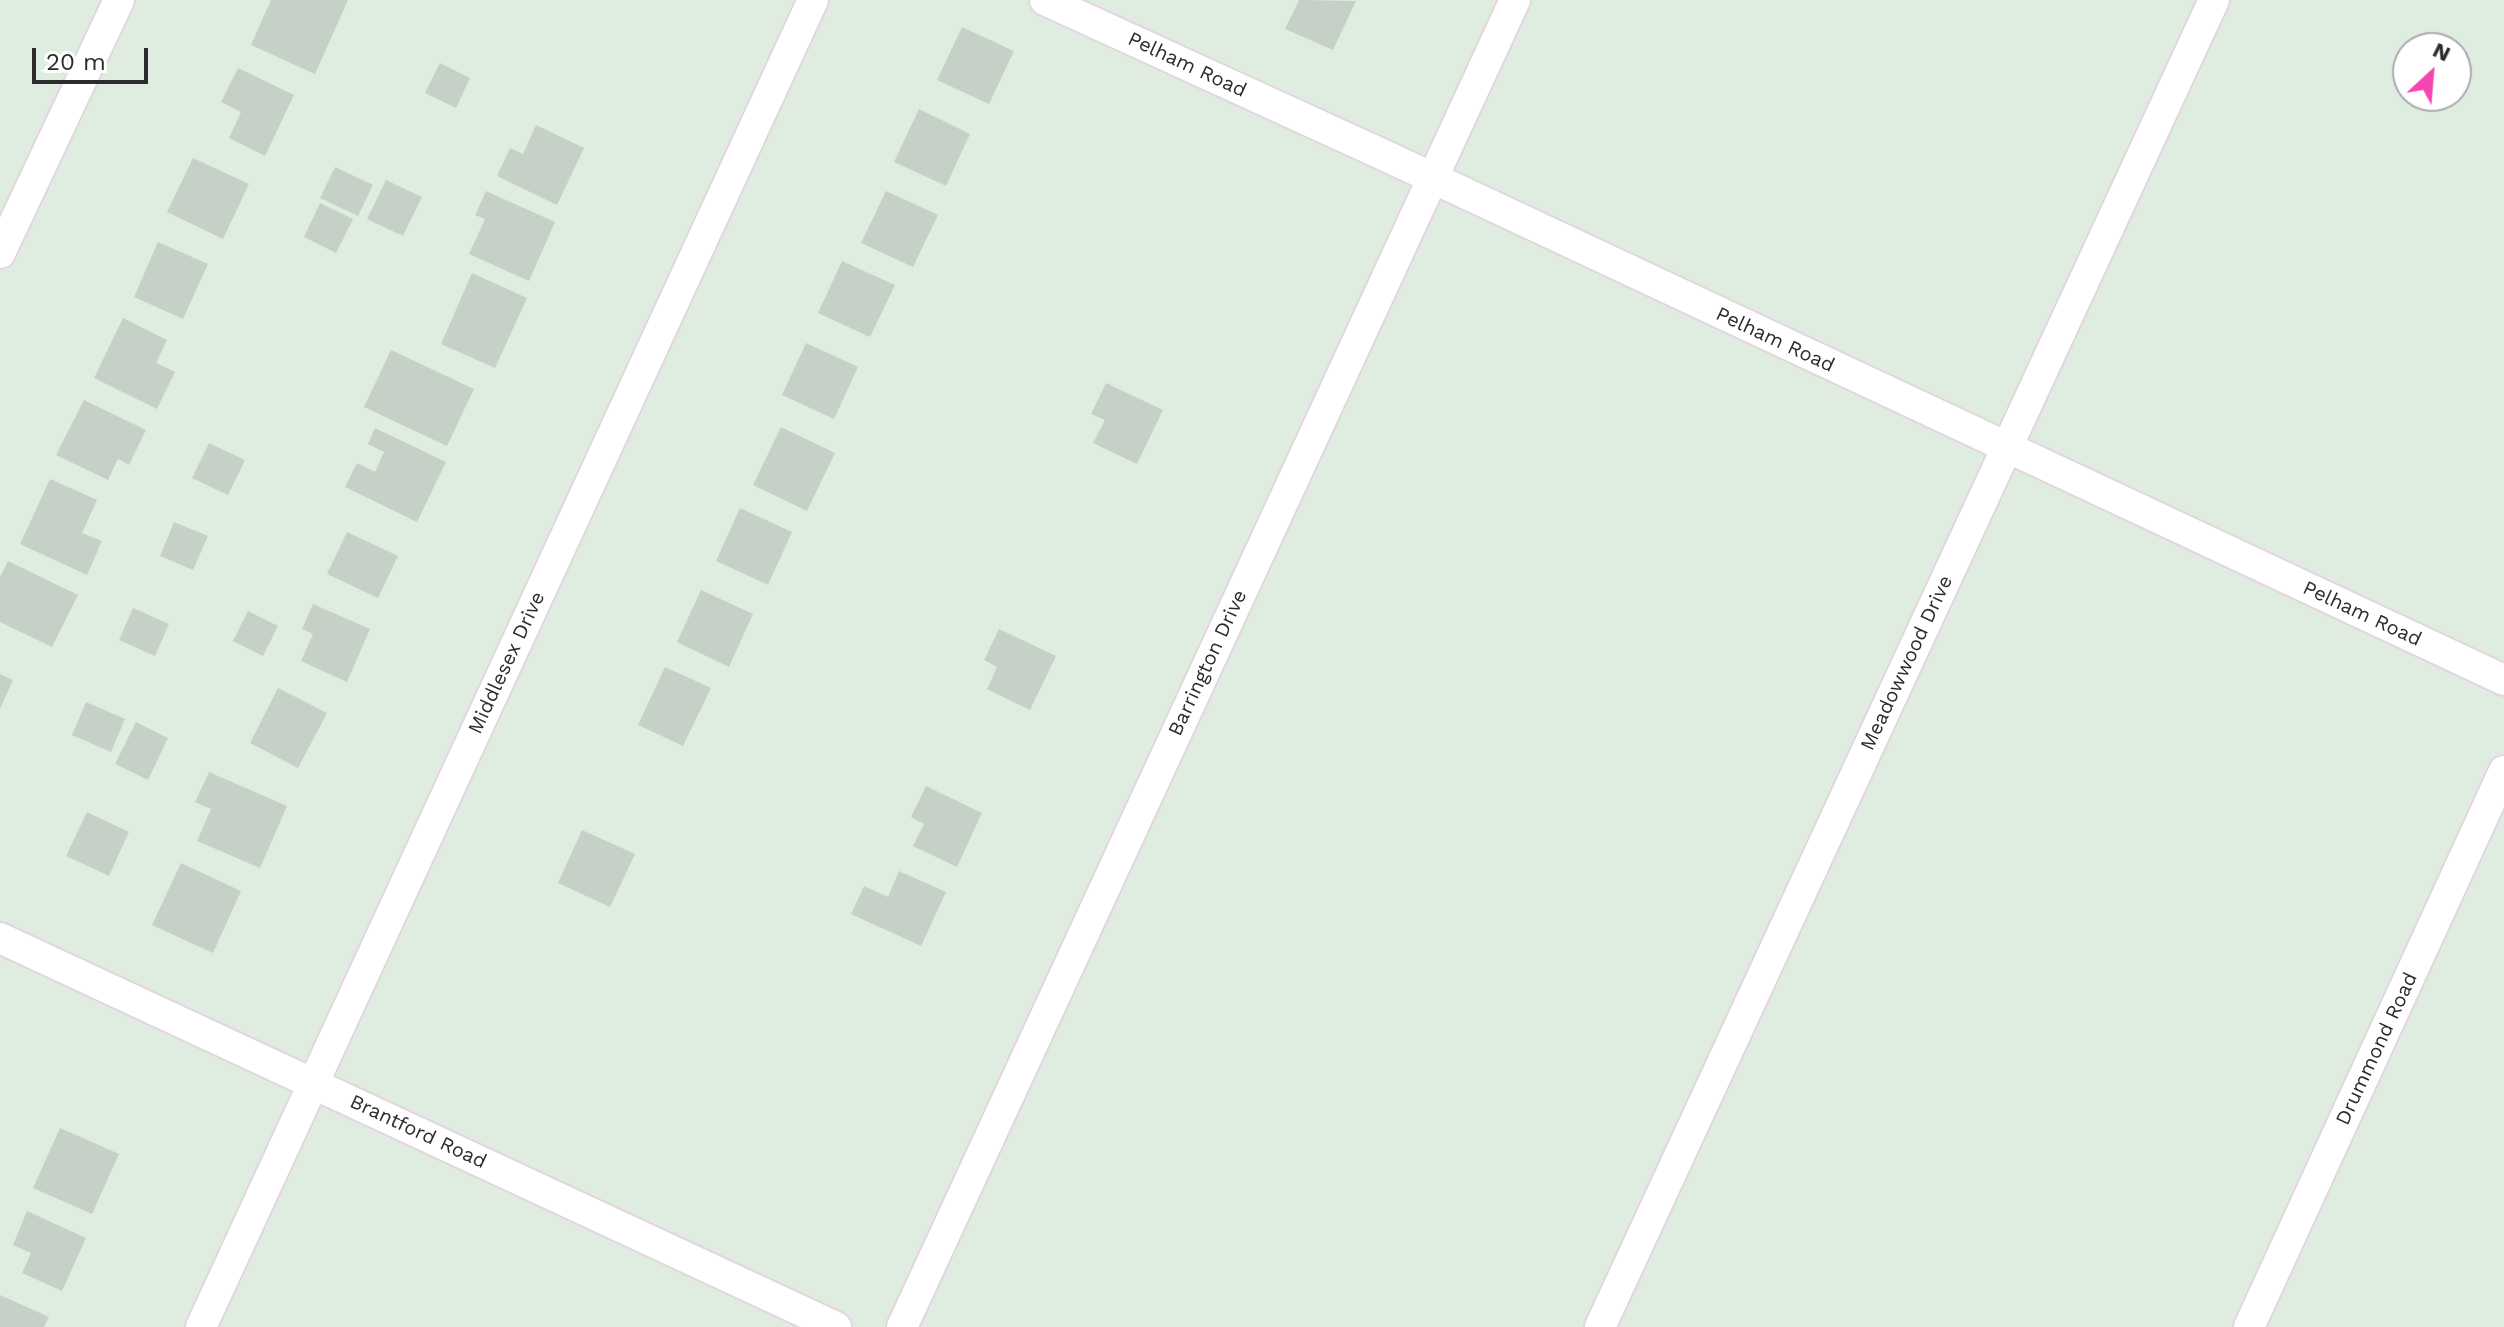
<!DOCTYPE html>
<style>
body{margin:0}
#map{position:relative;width:2504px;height:1327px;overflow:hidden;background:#dfede1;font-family:"Work Sans",sans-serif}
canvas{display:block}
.north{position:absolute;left:2392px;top:32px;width:80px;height:80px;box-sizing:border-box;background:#fff;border:2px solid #ababab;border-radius:50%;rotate:26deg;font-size:22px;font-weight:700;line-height:32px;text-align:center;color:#2c2c2c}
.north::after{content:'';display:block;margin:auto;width:28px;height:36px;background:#f545b3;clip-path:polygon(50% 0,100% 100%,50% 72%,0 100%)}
.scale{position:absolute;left:32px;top:48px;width:116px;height:36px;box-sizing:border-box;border:4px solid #2c2c2c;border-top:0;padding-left:10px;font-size:24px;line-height:28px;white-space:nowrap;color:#2c2c2c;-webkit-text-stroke:6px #fff;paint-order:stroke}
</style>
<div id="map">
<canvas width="2504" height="1327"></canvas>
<div class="north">N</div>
<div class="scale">20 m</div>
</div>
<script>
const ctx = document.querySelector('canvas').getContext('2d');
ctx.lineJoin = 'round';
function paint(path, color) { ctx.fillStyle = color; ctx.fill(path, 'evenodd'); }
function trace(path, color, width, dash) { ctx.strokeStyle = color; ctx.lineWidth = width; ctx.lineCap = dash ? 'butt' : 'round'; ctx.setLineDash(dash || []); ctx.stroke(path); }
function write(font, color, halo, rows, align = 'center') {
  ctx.font = font + ' "Work Sans",sans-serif'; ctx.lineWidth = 8; ctx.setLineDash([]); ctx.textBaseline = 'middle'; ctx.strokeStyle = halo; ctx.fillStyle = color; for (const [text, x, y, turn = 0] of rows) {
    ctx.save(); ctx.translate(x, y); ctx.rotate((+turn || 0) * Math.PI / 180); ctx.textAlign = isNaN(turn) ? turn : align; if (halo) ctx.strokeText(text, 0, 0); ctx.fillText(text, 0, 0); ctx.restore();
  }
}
paint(new Path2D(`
 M271,0H348L315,74L251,45Z
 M1299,0L1356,1L1333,50L1285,29Z
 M962,27L1014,51L989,104L937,80Z
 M440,63L470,78L456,108L425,93Z
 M238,68L294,95L265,156L229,138L241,112L221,102Z
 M919,109L970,134L946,186L894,162Z
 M536,125L584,148L557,205L497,176L510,148L523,154Z
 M193,158L249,184L223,239L167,212Z
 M335,167L373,185L358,216L320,198Z
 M386,180L422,197L403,236L367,219Z
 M486,191L555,222L529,281L469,254L485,219L475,215Z
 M886,191L938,215L913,267L861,243Z
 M320,203L353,219L336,253L304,237Z
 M158,242L208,264L183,319L134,297Z
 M842,261L895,285L870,337L818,313Z
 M472,273L527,298L495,368L441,344Z
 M123,318L167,340L156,363L175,372L157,409L94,378Z
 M806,343L858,367L834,419L782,395Z
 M391,350L474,389L447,446L364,407Z
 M1106,383L1163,410L1137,464L1093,443L1105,420L1091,414Z
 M84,400L146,430L129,465L118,459L108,480L56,455Z
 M781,427L835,453L807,511L753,485Z
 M375,428L446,462L417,522L345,487L357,463L375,472L384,452L368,444Z
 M209,443L245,460L228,495L192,478Z
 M50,479L97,500L82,533L102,541L87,575L20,544Z
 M740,508L792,532L768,585L716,561Z
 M174,522L208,536L193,570L160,556Z
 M347,532L398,556L378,598L327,574Z
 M8,561L78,595L52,647L0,622V577Z
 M701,590L753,614L729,667L677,642Z
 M313,604L370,629L347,682L301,661L313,634L302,629Z
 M133,608L169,624L155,656L119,640Z
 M248,611L278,626L263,656L233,641Z
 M999,629L1056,656L1030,710L987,689L997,667L984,660Z
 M665,667L711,688L683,746L638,725Z
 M0,674L13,680L0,709Z
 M278,688L327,713L298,768L250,743Z
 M86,702L125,719L111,752L72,735Z
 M136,722L168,738L148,780L115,764Z
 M209,772L287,806L260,868L197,841L211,809L195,802Z
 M926,786L982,813L957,867L913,846L924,824L911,817Z
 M87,812L129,832L109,876L66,856Z
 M582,830L635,854L610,907L558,883Z
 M181,863L241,891L213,953L152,925Z
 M899,871L946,892L921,946L851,914L864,886L888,897Z
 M60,1128L119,1154L92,1214L33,1188Z
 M27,1211L86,1238L62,1291L22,1273L31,1253L13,1245Z
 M0,1295L49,1317L44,1327H0Z`), '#c5d0c6');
const minor = new Path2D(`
 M1045,0L1388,157L2504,680
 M0,253L119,0
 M0,938L836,1327
 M201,1327L813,0
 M902,1327L1515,0
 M1600,1327L2214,0
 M2249,1327L2504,771`);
trace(minor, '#e4d5de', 34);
trace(minor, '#fff', 30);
write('20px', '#2c2c2c', '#fff', [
 ["Pelham Road",1187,65,25],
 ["Pelham Road",1775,340,25],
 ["Pelham Road",2362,614,25],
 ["Middlesex Drive",507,663,-65],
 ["Barrington Drive",1208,663,-65],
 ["Meadowwood Drive",1907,663,-65],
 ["Drummond Road",2377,1049,-65],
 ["Brantford Road",418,1132,25]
]);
</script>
